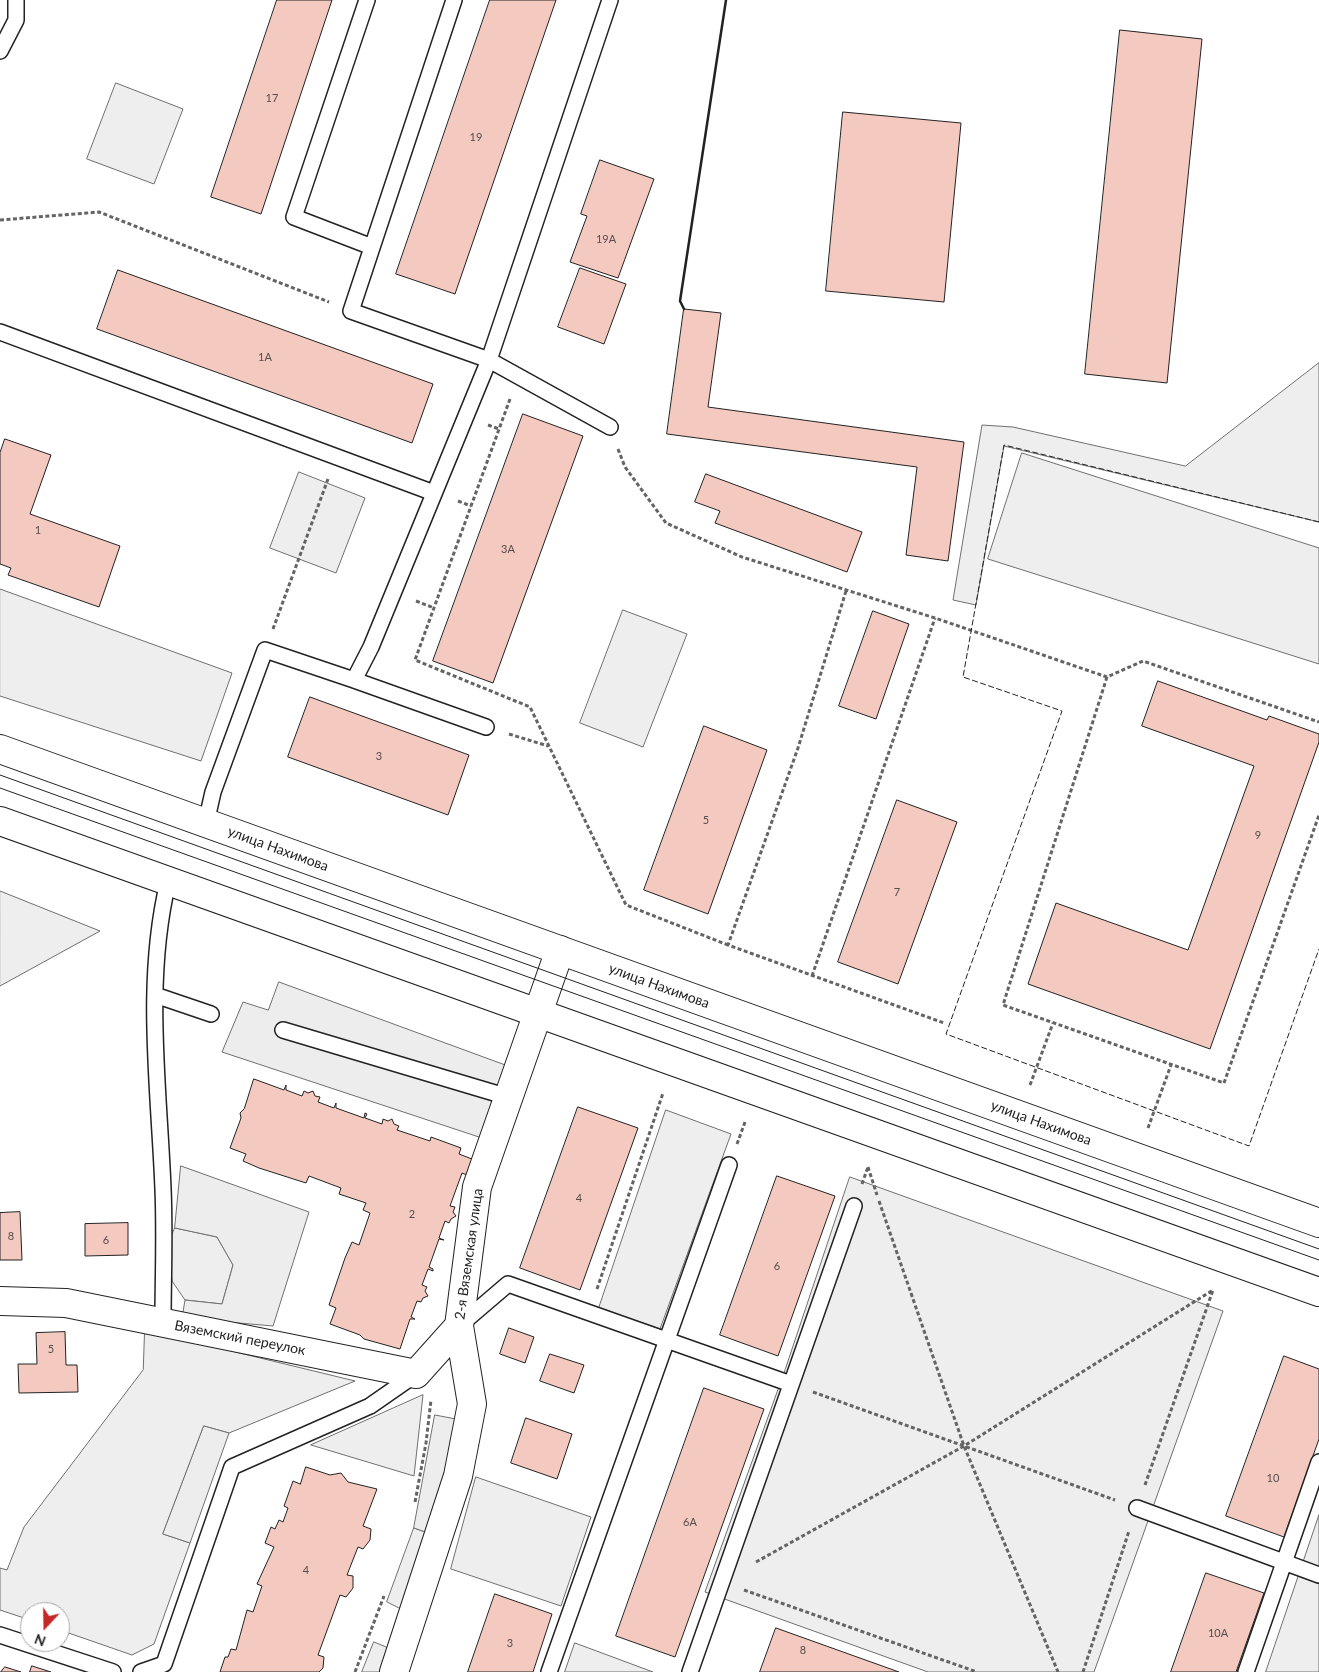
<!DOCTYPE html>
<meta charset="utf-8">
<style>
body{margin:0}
#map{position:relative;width:1319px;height:1672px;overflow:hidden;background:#fff;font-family:Lato,sans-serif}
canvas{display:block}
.north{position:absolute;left:20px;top:1602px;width:50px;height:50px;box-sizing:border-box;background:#fff;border:1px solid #a7a7a7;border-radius:50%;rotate:201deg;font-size:14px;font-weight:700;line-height:20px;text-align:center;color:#222}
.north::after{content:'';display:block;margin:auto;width:18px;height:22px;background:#c62828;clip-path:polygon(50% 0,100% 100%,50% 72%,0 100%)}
</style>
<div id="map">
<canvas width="1319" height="1672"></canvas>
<div class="north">N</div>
</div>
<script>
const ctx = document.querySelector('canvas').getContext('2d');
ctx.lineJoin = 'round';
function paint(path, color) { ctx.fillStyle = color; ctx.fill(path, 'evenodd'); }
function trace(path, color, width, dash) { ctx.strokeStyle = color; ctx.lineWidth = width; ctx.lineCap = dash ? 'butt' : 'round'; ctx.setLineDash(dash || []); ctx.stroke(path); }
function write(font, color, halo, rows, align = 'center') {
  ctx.font = font + ' Lato,sans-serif'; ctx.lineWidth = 4; ctx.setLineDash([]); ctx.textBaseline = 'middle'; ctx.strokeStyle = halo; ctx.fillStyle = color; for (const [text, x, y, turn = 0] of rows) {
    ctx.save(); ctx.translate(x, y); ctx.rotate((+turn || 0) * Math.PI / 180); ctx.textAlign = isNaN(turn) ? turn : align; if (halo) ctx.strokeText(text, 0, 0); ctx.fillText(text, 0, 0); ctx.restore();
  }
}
const green = new Path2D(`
 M116,83L183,109L154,184L87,159Z
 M1319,363V522L1004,446L976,605L953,600L982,425L1013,427L1185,466Z
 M1022,453L1319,548V664L988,559Z
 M299,472L365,498L336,573L270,548Z
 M0,589L232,673L201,761L0,696Z
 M623,610L687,634L643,747L580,723Z
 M0,891L100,931L0,986Z
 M666,1110L731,1134L660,1329L599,1308Z
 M850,1177L1223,1311L1094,1672H928L705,1592L785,1370Z
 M175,1228L217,1237L233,1265L222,1304L185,1300L172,1281L169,1242Z
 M145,1330L355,1381L229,1433L204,1426L163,1534L190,1543L154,1644L132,1655L60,1630V1612H30V1620L0,1610V1568L7,1570L24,1527L143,1370Z
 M423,1395L414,1476L311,1445Z
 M476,1477L591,1517L561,1606L451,1569Z
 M1319,1515V1672H1266Z
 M414,1528L431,1534L407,1612L387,1602Z
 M374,1642L391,1649L383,1672H362Z
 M575,1643L653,1672H565Z`);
paint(green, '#eee');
trace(green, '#6f6f6f', 1);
const parking = new Path2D(`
 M279,982L508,1066L485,1139L222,1052L243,1002L268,1010Z
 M181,1166L309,1212L273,1326L182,1318L185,1300L222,1304L233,1265L217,1237L175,1228Z
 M435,1415L456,1419L431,1534L414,1528Z
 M204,1426L229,1433L190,1543L163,1534Z`);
paint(parking, '#ededed');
trace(parking, '#6f6f6f', 1);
const building = new Path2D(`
 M277,0H332L261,214L211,197Z
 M490,0H556L455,294L396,274Z
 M1120,30L1202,39L1167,383L1085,374Z
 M843,112L961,123L944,302L826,291Z
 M600,160L654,179L618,278L570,262L587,216L581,214Z
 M580,268L626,284L604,344L558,327Z
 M118,270L433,384L412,443L97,329Z
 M684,309L721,313L708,407L964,442L948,561L906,555L917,467L667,434Z
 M523,414L583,436L493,683L433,661Z
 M5,439L51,455L30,514L120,546L99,607L8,575L11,568L0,564V453Z
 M706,474L862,532L847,572L715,523L720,511L695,502Z
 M873,611L909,624L876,719L839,706Z
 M1158,681L1267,720L1269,716L1319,734V742L1210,1049L1028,984L1056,903L1188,950L1254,766L1142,726Z
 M310,697L469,755L448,815L288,757Z
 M704,726L767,750L708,914L644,890Z
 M897,800L957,822L898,984L838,962Z
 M254,1079L284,1090L286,1085V1090L302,1096L304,1091L308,1093L313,1091L315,1096L320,1097L318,1102L334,1108L336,1103V1108L364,1118L365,1113L367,1114L365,1118L382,1124L383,1119L388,1121L392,1119L394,1124L399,1126L397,1130L430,1141L431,1137L461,1148L459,1154L472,1159L467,1175L462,1173L450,1206L455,1207L453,1212L456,1216L451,1219L449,1223L445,1221L439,1238L444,1240L439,1239L429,1267L433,1269V1271L428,1269L422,1285L427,1287L425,1291L428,1296L423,1298L421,1302L417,1301L411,1317L415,1319H410L400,1349L364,1339L360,1335L330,1324L336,1308L329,1305L345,1258L352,1242L359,1245L370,1213L363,1210L366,1203L339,1194L341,1188L309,1176L306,1183L259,1168L243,1161L246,1154L230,1148L241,1118L240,1113L244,1109Z
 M578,1107L638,1128L580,1290L520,1268Z
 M777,1176L835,1196L778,1356L720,1335Z
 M20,1212L22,1260H0V1213Z
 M128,1223V1255L85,1256V1224Z
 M509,1328L534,1337L525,1363L500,1354Z
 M65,1332L66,1365H77L78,1392L19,1393L18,1364H37L36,1333Z
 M550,1354L584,1365L574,1393L540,1381Z
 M1284,1356L1319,1369V1439L1284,1537L1226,1516Z
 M704,1388L764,1409L675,1657L616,1636Z
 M526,1418L572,1434L557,1479L511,1463Z
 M306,1467L330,1475L341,1473L348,1482L377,1489L363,1526L371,1529L370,1540L363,1549L358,1547L347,1575L353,1576V1588L346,1597L340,1595L318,1655L324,1657L323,1668L319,1672H220L225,1657H228L231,1649L236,1650L247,1610L253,1612L262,1586L257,1584L274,1547L265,1543L271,1527L275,1529L279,1520L283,1522L288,1508L284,1506L293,1481L300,1484Z
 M1206,1573L1264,1593L1236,1672H1171Z
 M495,1594L552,1614L533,1672H468Z
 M776,1628L899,1672H760Z
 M32,1666L51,1672H30Z
 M5,1667L21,1672H1Z`);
paint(building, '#f3c9c0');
trace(building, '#222', 1);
const service = new Path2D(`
 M367,0L294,217L372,247
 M454,0L351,311L489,360L610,427
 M0,51L16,20V0
 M0,332L434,493
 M486,727L354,680L371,647L489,360L610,0
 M206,823L213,792L265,650L354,680
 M155,995L211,1014
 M283,1030L508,1097
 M163,1323C163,1278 165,1233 163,1189C159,1087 144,982 168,882
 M460,1325L508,1284L791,1384
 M1137,1508L1319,1575
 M0,1635L113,1672
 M141,1672L164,1664L232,1467L370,1406L416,1374
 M549,1672L729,1165
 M690,1672L854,1206
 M1246,1672L1319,1462`);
const minor = new Path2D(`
 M0,1301L66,1303L416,1374L459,1326
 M394,1672L458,1476L472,1404L459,1326L477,1187L560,950`);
const primary = new Path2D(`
 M0,749L1319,1223
 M0,821L1319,1292`);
trace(service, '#222', 18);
trace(minor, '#222', 30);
trace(primary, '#222', 30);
trace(new Path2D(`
 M0,220L99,212L329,302
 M510,399L415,660L530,707L626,905L728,945
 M488,425L499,429
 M618,449L625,467L666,523L742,557L935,618L1107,677L1143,661L1319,722
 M458,501L471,506
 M846,591L798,748L728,945L944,1023
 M416,601L434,608
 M273,629L328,479
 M1107,677L1003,1005L1224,1083L1319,815
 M509,734L548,746
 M812,976L935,618
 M1030,1085L1053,1023
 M1148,1128L1171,1065
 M737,1144L745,1122
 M868,1167L877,1195
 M862,1184L868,1167
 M879,1201L964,1446L1058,1672
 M597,1289L663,1093
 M813,1392L1115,1500
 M1145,1485L1213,1290
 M415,1502L426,1443L431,1400
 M756,1562L964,1446L1213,1290
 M744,1590L977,1672
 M355,1672L384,1596
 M1083,1672L1129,1531`), '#646464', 3, [4, 2.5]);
trace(service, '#fff', 15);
trace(minor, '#fff', 28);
trace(primary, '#fff', 28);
trace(new Path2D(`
 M0,775L1319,1249
 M0,788L1319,1260`), '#222', 1);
trace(new Path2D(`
 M1319,522L1004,445L963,677L1062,711L946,1034L1249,1146L1319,949`), '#222', 1, [6, 2.5]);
trace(new Path2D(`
 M684,309L680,301L726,0`), '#222', 2.5);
write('11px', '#564c4a', null, [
 ["17",272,98],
 ["19",476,137],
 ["19А",606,239],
 ["1А",265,357],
 ["1",38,530],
 ["3А",508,549],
 ["3",379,756],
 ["5",706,820],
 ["9",1258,835],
 ["7",897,892],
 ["4",579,1198],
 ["2",412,1214],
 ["8",11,1236],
 ["6",106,1240],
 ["6",777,1266],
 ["5",51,1349],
 ["10",1273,1478],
 ["6А",690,1522],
 ["4",306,1570],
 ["10А",1218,1633],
 ["3",510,1643],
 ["8",803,1650]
]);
write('14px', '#222', '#fff', [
 ["улица Нахимова",278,849,20],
 ["улица Нахимова",659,986,20],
 ["улица Нахимова",1041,1123,20],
 ["2-я Вяземская улица",469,1254,-82],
 ["Вяземский переулок",240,1338,11]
]);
</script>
